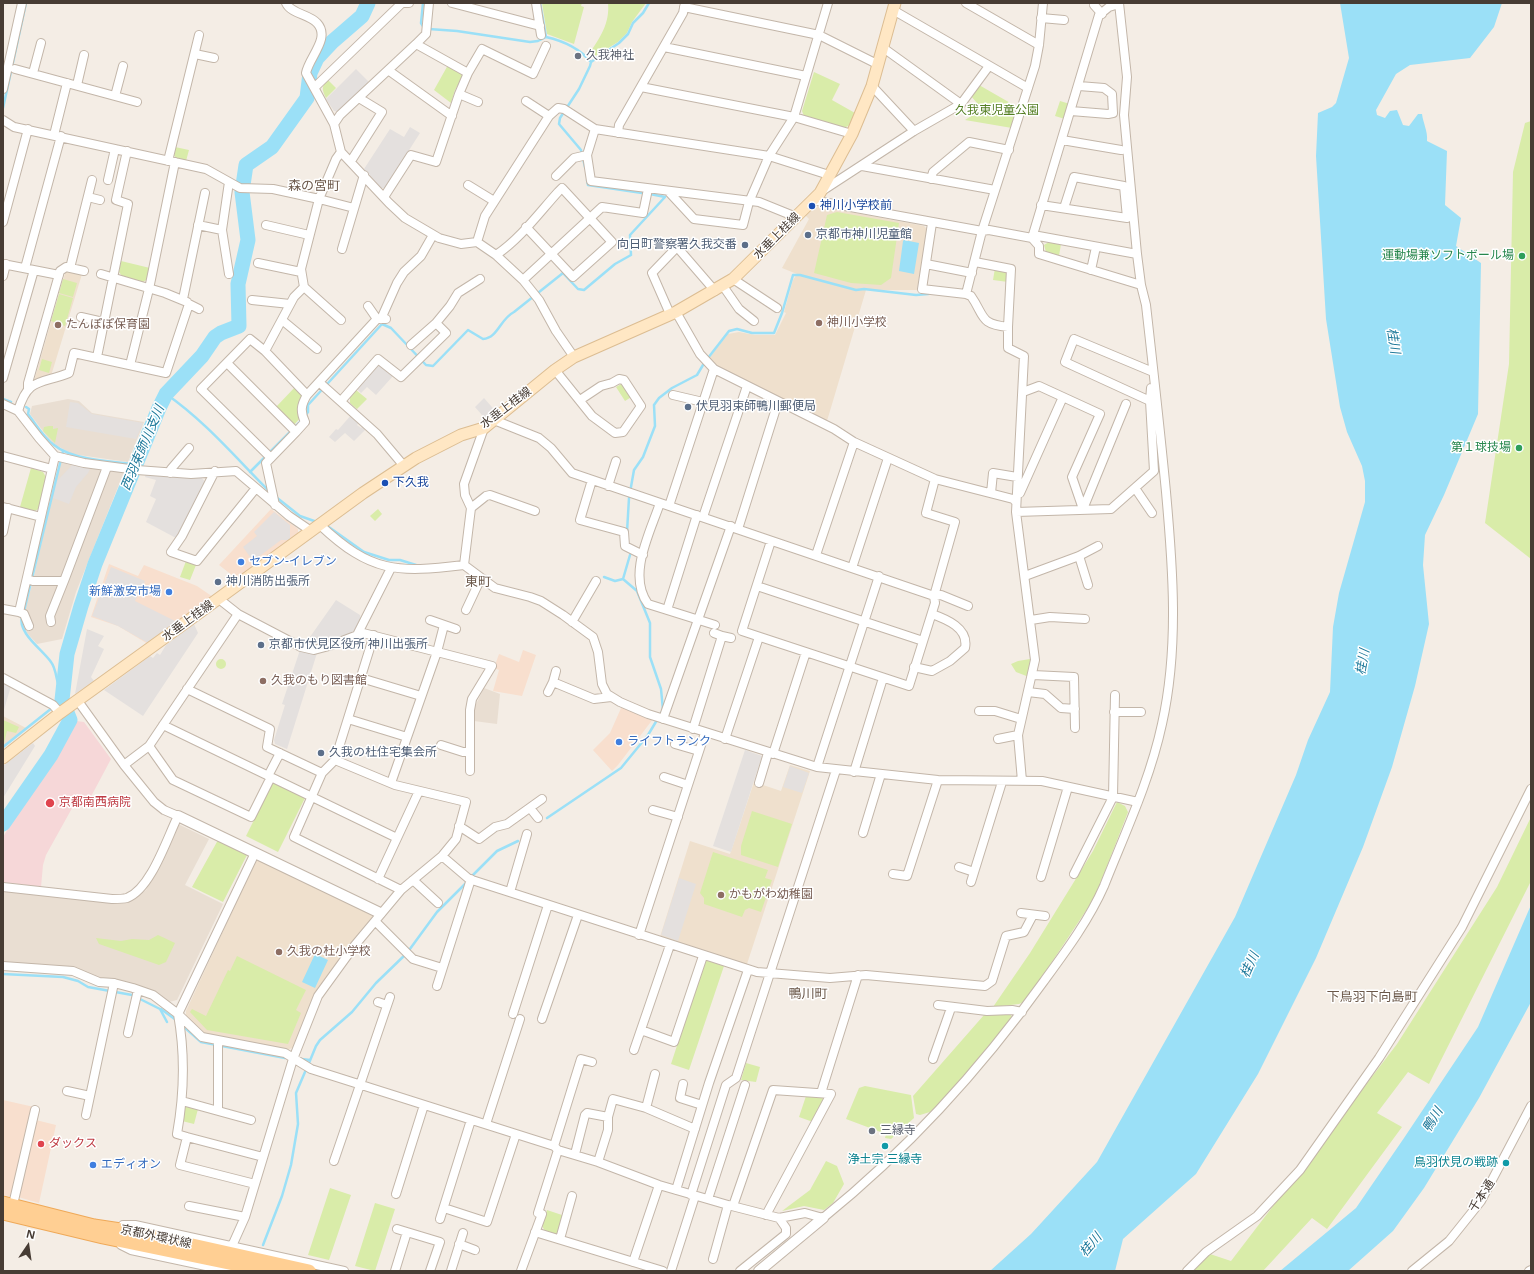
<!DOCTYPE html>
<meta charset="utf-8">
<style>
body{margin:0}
#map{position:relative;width:1534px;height:1274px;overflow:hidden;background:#f4ede5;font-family:"Noto Sans",sans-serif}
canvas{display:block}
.frame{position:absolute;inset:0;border:4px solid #473c34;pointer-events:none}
.north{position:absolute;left:8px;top:1226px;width:40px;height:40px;-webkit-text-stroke:3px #fff;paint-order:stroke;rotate:13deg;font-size:11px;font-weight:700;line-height:16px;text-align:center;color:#473c34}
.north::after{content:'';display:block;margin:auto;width:14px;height:18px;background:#473c34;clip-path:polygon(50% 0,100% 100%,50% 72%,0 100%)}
</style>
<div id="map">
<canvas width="1534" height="1274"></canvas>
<div class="frame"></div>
<div class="north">N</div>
</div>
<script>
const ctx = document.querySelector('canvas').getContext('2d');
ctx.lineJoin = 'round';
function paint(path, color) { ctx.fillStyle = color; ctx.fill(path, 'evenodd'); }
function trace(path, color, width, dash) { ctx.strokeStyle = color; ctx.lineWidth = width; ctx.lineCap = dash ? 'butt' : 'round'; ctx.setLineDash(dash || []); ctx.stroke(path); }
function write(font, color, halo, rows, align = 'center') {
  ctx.font = font + ' "Noto Sans","Noto Sans JP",sans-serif'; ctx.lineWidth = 3; ctx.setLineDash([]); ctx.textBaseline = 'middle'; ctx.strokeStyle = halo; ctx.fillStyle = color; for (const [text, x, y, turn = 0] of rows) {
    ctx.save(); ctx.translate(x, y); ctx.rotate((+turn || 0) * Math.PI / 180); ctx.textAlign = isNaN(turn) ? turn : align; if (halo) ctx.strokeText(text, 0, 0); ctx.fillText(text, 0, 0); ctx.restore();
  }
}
paint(new Path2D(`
 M68,399L79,401L92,413L144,422L128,462L72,454L54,444L49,439L30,414L32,406Z
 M60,460L124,472L76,592L62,639L37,644L27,633L22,619L32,585Z
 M484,688L500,694L497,724L474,721L475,706Z
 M178,824L209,839L185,885L223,904L177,1000L169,1002L154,992L128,982L106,980L82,971L57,965L10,964L3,962V890L126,903L146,890Z`), '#e9ded2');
paint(new Path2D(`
 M271,509L298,529V535L237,579L219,565Z
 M109,564L138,576L144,565L197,586L213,597L148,644L118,626L91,617Z
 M523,650L536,655L522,696L493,691L499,670L494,668L499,654L519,662Z
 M622,706L653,719L618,765L612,771L593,750L610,733Z
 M3,1100L34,1107L13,1197L3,1195Z
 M36,1120L56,1125L39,1203L18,1197Z`), '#f8dfce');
paint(new Path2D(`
 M818,206L924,226L927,229L917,290H866L827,421L715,365L709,358L728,334L739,332L755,335H775L786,313L784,312L793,280L797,274L782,268L809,219L804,214Z
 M66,270L82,274L51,376L34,381Z
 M3,716L26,728L3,746Z
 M790,765L810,771L747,964L744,966L660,937L690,841L730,854L754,782L781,791Z
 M260,860L371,913L373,918L356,937L319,992L294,1047L288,1050L204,1034L186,1016V1011L255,862Z`), '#efe0cd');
paint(new Path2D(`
 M76,721L84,722L111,759L86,806L76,801L46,855L43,865L41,887L3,882V837Z`), '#f6d7d8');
paint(new Path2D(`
 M542,3H582L581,6L584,7L574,44L547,34Z
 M608,3H646L632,22L627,33L618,42L592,58L589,54C600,38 610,23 608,3Z
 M448,65L461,71L463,76L455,90L451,103L434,90Z
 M814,72L840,84L832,100L855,113L850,125L844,128L804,116L802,111Z
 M328,80L336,88L326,98C322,90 321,86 328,80Z
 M979,85L1019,108L1012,128L965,120L982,109L971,96Z
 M1060,101L1070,104L1065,119L1055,116Z
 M1531,121V559L1485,523L1509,364L1513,172L1525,123Z
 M175,147L189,150L186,161L176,158L173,154Z
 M837,212L899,223L891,278L881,285L851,283L814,273L827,215Z
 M1049,242L1061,244L1059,256L1046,252L1044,245Z
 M121,261L150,268L148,279L143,282L122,276L119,272Z
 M995,268L1005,271L1008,276V282L993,280Z
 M63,279L77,283L73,297L59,293Z
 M59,294L73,298L65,326L51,321Z
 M42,359L52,362L49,373L39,370Z
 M621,384L626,385L633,396L625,401L616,387Z
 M296,386L304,394C297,400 297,409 301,417L294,425L276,407Z
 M356,390L367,399L357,409L350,403V397Z
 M49,426H53V429L58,428L55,443L43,431L44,427Z
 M31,468L43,472L46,477L40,508L35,511L20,507Z
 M378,509L382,514L375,521L370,516Z
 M186,561L196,565L190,580L180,577Z
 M216 664a5 5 0 1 1 10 0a5 5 0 1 1-10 0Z
 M1030,659L1031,665L1029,677L1016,672L1011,664L1018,661Z
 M3,720L19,727L16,733L7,731L4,743Z
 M274,780L306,796L278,852L246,836Z
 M1117,802L1125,806L1128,812L1095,897L1026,1001L1019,1004L993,1007L1030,953L1093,851Z
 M752,811L792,824L778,867L741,855V846Z
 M1531,817V881L1429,1084L1408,1072L1377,1113L1402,1127L1327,1229L1312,1218L1263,1271H1190L1210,1254L1231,1261L1397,1044L1497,887Z
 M218,840L247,855L223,902L192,887Z
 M713,852L768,870L765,878L772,880L761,912L749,908L745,910L742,917L704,904V898L700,893Z
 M158,935L175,943L166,962L159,965L99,944L96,938L121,941L132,939L149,940Z
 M237,956L306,990L296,1010L301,1013L288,1044L207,1030L190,1012L192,1009L206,1016L228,970L230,971Z
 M705,960L724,966L689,1070L671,1064Z
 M984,1015H1011L1013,1019L986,1053L943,1100L930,1112L920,1115L916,1114L913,1096Z
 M746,1063L760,1067L756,1082L741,1080Z
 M865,1086L911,1095L914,1118L891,1139L885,1138L886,1134L846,1119L859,1088Z
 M806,1096L822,1097L824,1101L813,1122L799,1117Z
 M187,1106L198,1109L194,1124L182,1121V1109Z
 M826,1161L837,1166L844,1184L833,1203L824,1210L804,1206L782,1211L810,1190Z
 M330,1188L351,1195L329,1260L308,1255Z
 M375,1203L395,1209L375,1271L355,1266Z
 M547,1210L565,1216L559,1235L545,1231L542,1226Z`), '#d9eca9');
paint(new Path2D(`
 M356,69L370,83L339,112L334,111L326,99Z
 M410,127L420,133L385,188H381L364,169L390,129L404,137Z
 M376,366H381L393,376L376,395L367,387L361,393L357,389Z
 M484,398L498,414L487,421L475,407Z
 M70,402L78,403L92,414L143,423L136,439L66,427Z
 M352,414L360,421L357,425L361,428L364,425L367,428L354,441L345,433L335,442L329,437L336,429L338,430Z
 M73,464L91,467L88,473L76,487L69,504L53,498L56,482Z
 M146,474L202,478L205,482L176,538L146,522L156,499L150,496L156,480L145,477Z
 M274,512L290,525V540H281L253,561L243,547L257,536L254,532Z
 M111,567L145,581L135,601L177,622L148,643L118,626L92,616Z
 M336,600L360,615L361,621L357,628L349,635L320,645L305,644Z
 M194,624L198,633L143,716L104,690L150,656L153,658L157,653L160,655L166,645Z
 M87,629L104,636L98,646L104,649L91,677L94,681L75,694Z
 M300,650L317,653L287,749L275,744L274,740L285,705L282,704Z
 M3,682L11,686L3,713Z
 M33,743L35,746L3,798V766Z
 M745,750L762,756L731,852L713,846Z
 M790,766L809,773L802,793L783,787Z
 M679,878L696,884L678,941L661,935Z`), '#e4e0de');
paint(new Path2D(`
 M1340,3H1502L1494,27L1470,58L1410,65L1396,74L1376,110L1377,115L1385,118L1390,111L1397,110L1403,125L1409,126L1418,114H1422C1423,123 1428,131 1427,141L1447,151L1445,205L1461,218L1456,246L1481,263L1478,414L1444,495L1425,535L1423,565L1429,624L1415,686L1392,767L1363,847L1316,958L1258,1074L1196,1174L1123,1239L1115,1271H990L1031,1234L1097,1162L1235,917L1296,775L1308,740L1330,692L1333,627L1339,593L1365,502V481L1362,466L1347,432L1340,407L1326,319L1316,156L1318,113L1332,107L1336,103L1349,58Z
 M904,240L919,243L914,274L899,271L903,241Z
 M1531,905V1002L1479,1098L1424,1188L1393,1231L1348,1271H1280L1356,1208L1404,1138L1478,1027Z
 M315,954L328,960L315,988L302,982Z`), '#9be0f7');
trace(new Path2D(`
 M423,3L421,23L424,28
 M540,3L546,37
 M429,29L457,31L530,42L538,41L546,37C564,41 579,48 591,62L590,66L579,89L560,118L559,124L581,150L585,167
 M591,62L619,43L628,34L633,23L643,13L649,3
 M3,108L26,3
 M587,180L588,185L642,193
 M708,358L729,331L737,329L752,333H774L782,313L793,275H800L856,290L864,289L916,295L928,294
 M166,394C205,421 236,458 269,491
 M3,399L11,402
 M26,407L29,409L28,414C36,424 43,437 54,445C72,460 113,462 135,464
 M305,416L308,412V405L382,324L391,328L426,365L433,366L468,330L483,339C498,338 500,319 514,312L563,273L578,289L584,290L615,264L631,255L630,235L665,197L650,194
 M250,472L302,420
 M276,497L300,516L317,522
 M326,525L364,552L389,560H400L416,565
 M627,532L629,498L634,470L643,457L655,426L654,405L659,398L672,388L697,375L703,365
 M604,577L615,581L623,579
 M24,611L63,451
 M22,616C17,633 43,650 51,662C58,671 55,685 63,694
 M3,747L62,700
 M547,818L621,768L648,735L663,710L661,689L650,657V623L637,591L623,579L630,555
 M473,875L497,851L518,841
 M3,974L63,977L78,981L88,987L132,995L160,1009L167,1022
 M161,1009L176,1020
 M183,1026L201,1042L285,1058
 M301,1059L310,1060
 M309,1063L316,1046L320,1040L352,1012L376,983L407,953L437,912L466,883
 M263,1245L282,1196L291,1165L298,1124L296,1093L305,1072`), '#9be0f7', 2.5);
trace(new Path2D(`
 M3,824L51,755L70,720L62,700L67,654L81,606L95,564L159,408L166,394L202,356L215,337L221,333L239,326L238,284L248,240L242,192L246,165L272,147L307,98L310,73L317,58L332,42L362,16L368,3`), '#9be0f7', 15);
const minor = new Path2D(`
 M286,3C291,14 309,14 317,23C331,38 309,57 306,73L334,124L341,152L389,203L405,218L439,238L461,244L477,242L496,255L523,280L539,300L556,331L574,357
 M452,3L540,26
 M536,3L541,35
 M966,3L1039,45
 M1094,5L1102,14
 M684,7L819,35L877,64
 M893,10L1028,88
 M1041,18L1064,20
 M416,44L426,34L429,3
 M664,47L806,76
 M882,47L961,104
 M195,54L214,58
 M15,69L137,102
 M388,70L452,116
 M33,73L41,43
 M468,73L482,49L533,74L546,46
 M77,85L84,55
 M872,86L914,131
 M315,87L402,3H409
 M641,87L794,117L852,134
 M3,89L22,3
 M459,94L478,102
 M115,96L123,66
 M526,101L549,116
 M1071,111L1108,114L1113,113L1112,94L1104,88L1079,86
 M3,120L14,127L206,169L240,188L273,189L319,199L336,159L341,152
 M334,124L340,115L416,44L468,73L459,94L436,162L411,155L384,197
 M595,129L587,155L591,181L759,202L796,217
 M618,133L619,125L683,13L685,3
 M54,135L67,83
 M1062,140L1121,150
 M168,161L199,35
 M351,161L382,112L359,98
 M862,166L995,190
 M556,176L574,158L587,155
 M931,179L933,172L969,142L1009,150
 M108,180L115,149
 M229,182L222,230L229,274
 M468,185L494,201
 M822,191L914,131L961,104L989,66
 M669,192L694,219L743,225L749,202L769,156L794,117L828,3
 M88,197L100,200
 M812,200L982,231L989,230L1032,238L1039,246V254L1141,285
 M1041,205L1127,218L1124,186L1074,177L1064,208
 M3,222L28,129
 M932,223L922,289L966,294L982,231L1035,66L1039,45L1043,3
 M198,225L222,230
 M266,225L309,235
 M1033,235L1137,254
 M1032,238L1099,15L1109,7L1119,4
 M477,242L485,216L549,116L558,108L564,109L595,129L769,156L829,175
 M342,249L364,175
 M496,255C520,239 539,213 558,192L562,188L612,242L573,277L526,227
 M258,263L301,272
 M3,264L59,275
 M926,264L972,273
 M25,268L61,136
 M70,268L92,180
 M1091,270L1096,247
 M101,274L165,293L187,302
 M3,276L6,264
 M733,279L777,308
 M523,280L602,207L643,213L648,189
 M723,286L739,309L754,321
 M304,287L341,320
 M966,294L971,296C985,316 979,324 1008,327L1011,269L975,262
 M183,299L205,193
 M252,300L290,304
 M368,306L377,319
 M676,312L700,354L714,369L834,429L854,442L935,479L1013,499L1016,502
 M670,314L652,273L677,247L715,291
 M81,317L103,322
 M381,319L397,283L404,272L421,256L433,235
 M282,320L317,349
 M1008,327V348L1024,356L1016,512L1035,660L1018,735L1022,781
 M411,345L436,323
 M265,351L294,297L304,287L301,269L319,199L354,208
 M97,357L128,204L116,200L127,151
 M227,363L296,432L266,463L275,505
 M130,365L149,289L175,162
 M555,370L592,416L615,433L623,432L641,406L624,380L619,379L612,383L601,386L580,400
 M3,378L34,270
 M320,383L377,434L404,466
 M28,389V383L60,271L66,267L84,271
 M1023,392L1039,386L1100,414L1072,477L1083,509
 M673,395L703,402
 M341,401L378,359L401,377L446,333L436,323L450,306L458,293L480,279
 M1150,401L1065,362L1074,339L1153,372
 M3,404L18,411L39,438L55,456L84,463L137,470L191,474L236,471L289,516L311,531
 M18,411C28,377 41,384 69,373L74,353L166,373L189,304L199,309
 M494,420L539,438L551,448L572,473L934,596L941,595L968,606
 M296,432L305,422C300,411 301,405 307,395L377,319H386
 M3,456L52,469
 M271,458L201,389L250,339L265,351L307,395
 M215,471L182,536L171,552L197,561L256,488
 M170,473L171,469L189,448
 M592,480L580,520L624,532L625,546L643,555
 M608,486L616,461
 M1135,488L1152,513
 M991,493L993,473L1017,477
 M1020,493L1063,397
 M660,503C650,533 627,575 648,604L715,625
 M669,506L714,369
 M3,507L41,517
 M471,508L486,496L490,495L535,511
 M1083,509L1126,404
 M1016,512L1111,509L1154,471L1150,401L1151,388
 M703,517L747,386
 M320,525C371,573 397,573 464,565L495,588L530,597L541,601L563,615L593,637L598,652L602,684L607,694L620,702L648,714L817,767L938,780L1042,781L1138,802
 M738,529L778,402
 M3,532L8,508
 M771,541L742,631L909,686L935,603L934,596L955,522L926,513L935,479
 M816,555L854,442
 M1079,556L1088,585
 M464,565L471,508L465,495L464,484L484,428
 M852,568L888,458
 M1025,576L1079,556L1098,546
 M27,579L33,581H64L107,467
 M757,586L923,641
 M219,599L238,614L301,647L314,650L329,646L363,633L492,666L472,699L470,710V771
 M3,609L19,612L55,456
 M466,610L481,578
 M667,610L697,515
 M19,612L24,614L29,626
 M430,620L456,629
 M1031,620L1050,617L1085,619
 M51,622L50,616L64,581
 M572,622L596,581
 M714,633L722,636
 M357,635L391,568
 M914,667L932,671L950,661L965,648C969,628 946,619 932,614
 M556,671L553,682L594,699L611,697
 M1033,675L1074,677L1075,728
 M3,678L53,705L60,713
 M361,678L421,696
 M187,689L270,729L267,747L322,773L335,760L395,785L466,802L456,839L442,856L401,890L355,945L318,996L293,1059L245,1217L232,1246
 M548,692L553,682
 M1028,692L1045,694L1061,708L1075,709
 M979,711H995L1021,719
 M1114,712H1141
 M348,719L407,737
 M663,719L731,526
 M163,725L397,838
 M693,729L722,636L731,638
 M725,739L759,637
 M998,739L1018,735
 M675,744L699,751
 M441,745L463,752H470
 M149,746L173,780L251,817L271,777
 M773,754L806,652
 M335,760L374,635
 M124,765L149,746L238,614
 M817,767L879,576
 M854,772L883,678
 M322,773L294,837L401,890
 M268,776L280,753
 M664,777L688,785
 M391,783L437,652L444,625
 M759,783L768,753
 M530,808L538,818
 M653,810L678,817
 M459,826L479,839L495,827L507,824L542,799
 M863,833L881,774
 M442,856L469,879L757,972L830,978L866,975L985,986L992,981L1006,936L1024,932L1033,915
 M959,867L974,872
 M893,874L907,876L938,780
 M1074,874L1113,797L1115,695
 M1041,877L1068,787
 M378,879L419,791
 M413,880L438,903
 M971,882L1002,782
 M3,887L112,899C117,899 123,899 127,898C151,889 167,838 178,816L164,810L154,802L124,765L78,701
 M510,892L527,834
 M1021,913L1045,916
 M375,921L413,959L442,968
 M639,935L705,733
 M3,966L73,971L99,982L114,983L133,988L153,995L178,1014L202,1037L285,1053L311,1069L554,1146L558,1150L598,1162L659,1185L728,1205L779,1218L805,1213L823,1218C907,1150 981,1069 1044,981C1066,951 1089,920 1104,886C1125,833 1150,780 1162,724C1179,648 1173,569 1166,492C1160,429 1153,367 1146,305L1141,285L1137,254L1124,115L1127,77L1119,3
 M437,986L471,879
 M378,1002L387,1005
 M938,1005L987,1011L1012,1010L1022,1012
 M513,1014L548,905
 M542,1019L578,915
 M641,1030L674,1042L703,956
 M128,1033L138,990
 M218,1041V1110
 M634,1050L670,945
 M933,1059L951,1008
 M683,1084L680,1098L702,1105
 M67,1091L90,1096
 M821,1093L858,975
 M182,1101L251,1120
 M646,1108L655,1074
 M86,1115L114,983
 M486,1124L520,1019
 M187,1137L177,1134C184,1095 185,1053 178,1014L255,853
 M554,1146L581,1059L592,1062
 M575,1154L585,1115L587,1113L608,1117
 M334,1161L390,997
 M598,1162L608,1130V1117L613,1099L646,1108L695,1129
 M255,1184L180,1165L187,1137L263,1157
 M676,1190L709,1083L748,970
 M396,1194L424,1105
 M691,1195L726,1085L736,1078L836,770
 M708,1199L745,1085
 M189,1206L245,1217
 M733,1206L773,1090L831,1094L766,1215
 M444,1208L487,1222L516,1134
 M12,1209L35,1110
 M440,1219L471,1120
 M123,1225H135L344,1271
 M397,1229L440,1242L430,1271
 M535,1232L663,1271
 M560,1239L572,1196
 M459,1244L475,1250
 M121,1245L131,1250L229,1271
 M713,1259L728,1205
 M633,1262L659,1185
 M395,1271L407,1232
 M451,1271L463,1233
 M521,1271L542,1214L538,1213L558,1150
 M671,1271L695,1196
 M740,1271L786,1234V1228L779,1218
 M1187,1271L1206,1252L1257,1216L1300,1170L1379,1058L1462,927L1531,789
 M1412,1271L1449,1241L1481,1201L1531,1106
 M1529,1271L1531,1270`);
const tertiary = new Path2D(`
 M178,816L380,913
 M759,1271L823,1218`);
const secondary = new Path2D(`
 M3,758L60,713L196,615L363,493L416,458L461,435L484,428L555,370L574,357L676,312L733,279L820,193L852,134L872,86L895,3`);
const primary = new Path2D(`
 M3,1203L94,1226L134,1232L309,1271
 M3,1213L103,1237L268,1271`);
trace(minor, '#c3b6a9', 10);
trace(tertiary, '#c3b6a9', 12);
trace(secondary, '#dcbd92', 13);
trace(primary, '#efa958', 15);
trace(minor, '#fff', 8);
trace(tertiary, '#fff', 10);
trace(secondary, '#ffe7c4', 11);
trace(primary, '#ffcf93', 13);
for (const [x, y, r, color] of [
 [578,56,4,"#6b7280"],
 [812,206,4,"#1a4fb4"],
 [808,235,4,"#5c6f8a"],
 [745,245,4,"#5c6f8a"],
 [1522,256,4,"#2e9e5b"],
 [819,323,4,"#8d6e63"],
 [58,325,4,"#8d6e63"],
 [688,407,4,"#5c6f8a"],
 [1519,448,4,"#2e9e5b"],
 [385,483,4,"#1a4fb4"],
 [241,562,4,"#3f7fe0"],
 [218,582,4,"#5c6f8a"],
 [169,592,4,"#3f7fe0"],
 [261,645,4,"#5c6f8a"],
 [263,681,4,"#8d6e63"],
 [619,742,4,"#3f7fe0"],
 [321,753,4,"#5c6f8a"],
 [50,803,5,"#e0444e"],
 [721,895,4,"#8d6e63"],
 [279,952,4,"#8d6e63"],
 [872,1131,4,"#6b7280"],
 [41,1144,4,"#e0444e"],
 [885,1146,4,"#0f9aa8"],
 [1506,1163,4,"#0f9aa8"],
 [93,1165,4,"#3f7fe0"]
]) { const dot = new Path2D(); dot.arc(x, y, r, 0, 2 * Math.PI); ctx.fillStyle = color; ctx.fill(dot); trace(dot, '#fff', 1.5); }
write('12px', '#5b616d', '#fff', [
 ["久我神社",586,56],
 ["三縁寺",880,1131]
], 'left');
write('12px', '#537e22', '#fff', [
 ["久我東児童公園",997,111]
]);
write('12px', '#164399', '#fff', [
 ["神川小学校前",820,206],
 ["下久我",393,483]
], 'left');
write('12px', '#4e5e75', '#fff', [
 ["京都市神川児童館",816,235],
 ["向日町警察署久我交番",737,245,"right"],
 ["伏見羽束師鴨川郵便局",696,407],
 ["神川消防出張所",226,582],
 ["京都市伏見区役所 神川出張所",269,645],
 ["久我の杜住宅集会所",329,753]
], 'left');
write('12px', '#473c34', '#fff', [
 ["水垂上桂線",777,236,-45],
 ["水垂上桂線",506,408,-37],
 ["水垂上桂線",188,621,-36],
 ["千本通",1482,1196,-57],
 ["京都外環状線",156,1237,12]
]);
write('12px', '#27864d', '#fff', [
 ["運動場兼ソフトボール場",1514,256],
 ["第１球技場",1511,448]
], 'right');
write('12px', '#785e54', '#fff', [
 ["神川小学校",827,323],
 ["たんぽぽ保育園",66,325],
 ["久我のもり図書館",271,681],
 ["かもがわ幼稚園",729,895],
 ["久我の杜小学校",287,952]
], 'left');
write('12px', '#366cbe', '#fff', [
 ["セブン-イレブン",249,562],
 ["新鮮激安市場",161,592,"right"],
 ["ライフトランク",627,742],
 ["エディオン",101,1165]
], 'left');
write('12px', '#be3a42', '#fff', [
 ["京都南西病院",59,803],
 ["ダックス",49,1144]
], 'left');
write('12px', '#0d838f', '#fff', [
 ["浄土宗 三縁寺",885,1160],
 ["鳥羽伏見の戦跡",1498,1163,"right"]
]);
write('13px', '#6b584a', '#fff', [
 ["森の宮町",314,186],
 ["東町",478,582],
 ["鴨川町",808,994],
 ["下鳥羽下向島町",1372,997]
]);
write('italic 13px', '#1f7a9b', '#fff', [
 ["桂川",1393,341,81],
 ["西羽束師川支川",143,448,-67],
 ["桂川",1363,662,-80],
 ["桂川",1250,965,-66],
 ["鴨川",1433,1120,-59],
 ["桂川",1091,1245,-50]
]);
</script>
